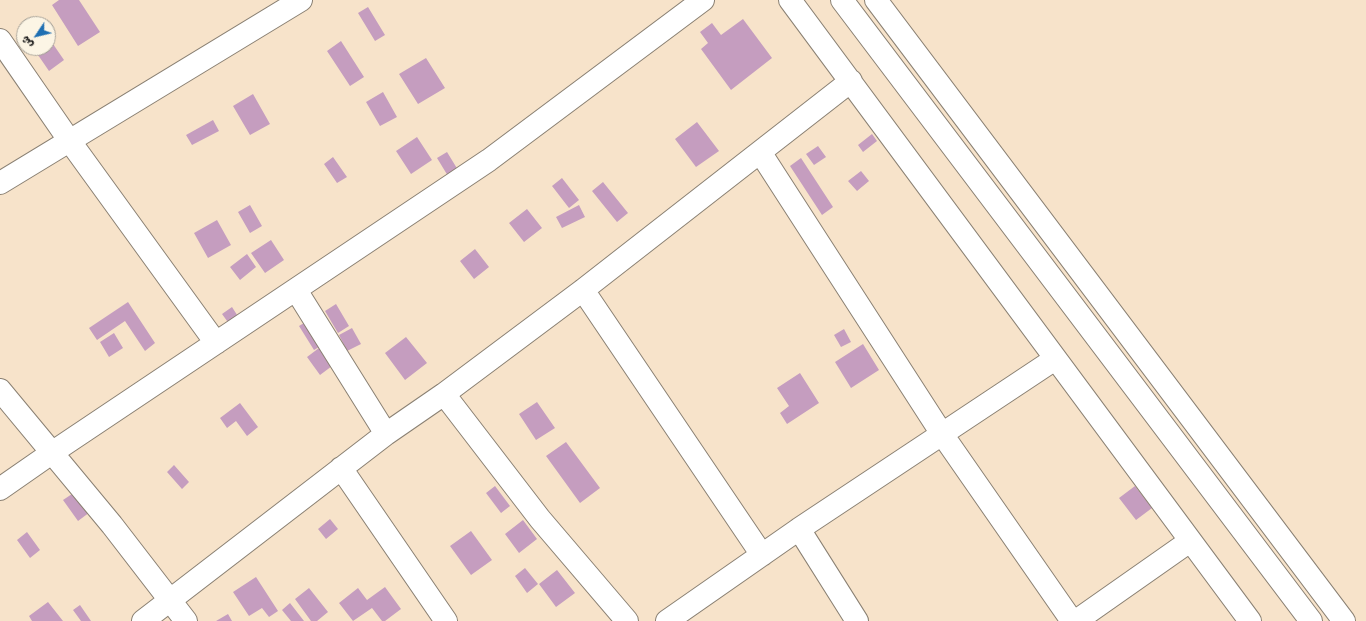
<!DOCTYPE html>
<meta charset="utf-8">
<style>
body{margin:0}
#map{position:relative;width:1366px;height:621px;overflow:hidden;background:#f7e3ca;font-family:Caveat,"Playpen Sans Arabic",sans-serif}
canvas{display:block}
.north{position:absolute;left:16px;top:16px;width:40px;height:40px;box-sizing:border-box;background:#fcf5e5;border:1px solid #a29e95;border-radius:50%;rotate:235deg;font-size:11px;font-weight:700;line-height:16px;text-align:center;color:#1c1c1c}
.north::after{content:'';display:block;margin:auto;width:14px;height:18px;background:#1f6fb2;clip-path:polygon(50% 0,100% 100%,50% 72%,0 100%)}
</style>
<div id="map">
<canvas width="1366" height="621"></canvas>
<div class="north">ش</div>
</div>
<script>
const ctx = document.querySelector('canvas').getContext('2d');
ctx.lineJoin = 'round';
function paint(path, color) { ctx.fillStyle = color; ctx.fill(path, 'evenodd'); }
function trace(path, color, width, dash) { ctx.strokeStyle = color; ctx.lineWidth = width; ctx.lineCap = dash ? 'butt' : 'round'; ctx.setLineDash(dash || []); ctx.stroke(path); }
paint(new Path2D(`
 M59,0H79L100,32L78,46L52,5Z
 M368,7L385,35L375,41L358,13Z
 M743,19L772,58L731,90L701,49L708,43L700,32L712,23L721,35Z
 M341,41L364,77L350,86L327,51Z
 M53,44L64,60L49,71L38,55Z
 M426,58L445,88L418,104L399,74Z
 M383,92L397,117L380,126L366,102Z
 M253,94L270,124L250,135L233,106Z
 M213,120L219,131L192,145L186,135Z
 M697,122L719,151L696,167L675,139Z
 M872,134L877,141L863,152L858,145Z
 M417,137L432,160L411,174L396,151Z
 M818,146L826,157L814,165L806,154Z
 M447,152L458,170L448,176L437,158Z
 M333,157L347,177L337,183L324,164Z
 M801,158L833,207L822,215L790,166Z
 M861,171L869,181L857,191L848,181Z
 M562,178L579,200L569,208L552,186Z
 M603,182L628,213L617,222L592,191Z
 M250,205L262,226L250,233L238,212Z
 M579,205L585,217L562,228L556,217Z
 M527,209L542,228L524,242L509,223Z
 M217,220L231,245L208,258L194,233Z
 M271,240L284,260L265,273L251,253Z
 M475,249L489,267L474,279L460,261Z
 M247,254L256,267L240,280L230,267Z
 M128,302L155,343L145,351L125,321L97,340L89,328Z
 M336,304L349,326L338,333L325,311Z
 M232,307L239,318L230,325L222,314Z
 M309,320L324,344L314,350L299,326Z
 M352,328L361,344L347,351L339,335Z
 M844,329L851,342L841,347L834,335Z
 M114,333L123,348L109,357L100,342Z
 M406,337L427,363L405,380L385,353Z
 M863,344L879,370L851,388L835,362Z
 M323,345L336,363L320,375L307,357Z
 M800,373L819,403L787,424L780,413L789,406L777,388Z
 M537,402L555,428L536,440L519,414Z
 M240,403L258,427L247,436L236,421L227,428L220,418Z
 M566,442L600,488L580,503L546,456Z
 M174,465L189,482L182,489L167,472Z
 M495,486L510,506L501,513L486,493Z
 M1135,486L1152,508L1136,520L1119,498Z
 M75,492L90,512L78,521L63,500Z
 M330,519L338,529L326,539L318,529Z
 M523,520L537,539L519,553L505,534Z
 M471,531L492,560L471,575L450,546Z
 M27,532L40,550L30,558L17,540Z
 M525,568L538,584L527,593L515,576Z
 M557,570L575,593L556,607L539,584Z
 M256,577L278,611L269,617L262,608L249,616L233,592Z
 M385,587L401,609L385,621H382L372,608L353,621L339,603L358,588L367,600Z
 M309,588L328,612L317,621H311L295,599Z
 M48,602L63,621H32L29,616Z
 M290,603L304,621H291L282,610Z
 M80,605L91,621H81L73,610Z
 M228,614L232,621H216Z`), '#c59dbf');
const minor = new Path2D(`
 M790,0L1250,621
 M0,40L69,140L216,343
 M760,152L942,434L1072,621
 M0,183L301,0
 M296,290L386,434
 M583,290L762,555
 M0,390L112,525L186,621
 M444,394L540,519L627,621
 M341,468L446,621
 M0,489L53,452L489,160L703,0
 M799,529L857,621
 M143,621L386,434L444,394L583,290L851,81
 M667,621L799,529L1055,359
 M1076,621L1190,541`);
const highway = new Path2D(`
 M842,0L1311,621
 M876,0L1344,621`);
trace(minor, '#8a8073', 24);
trace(highway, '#8a8073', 24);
trace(minor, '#fff', 22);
trace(highway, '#fff', 22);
</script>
